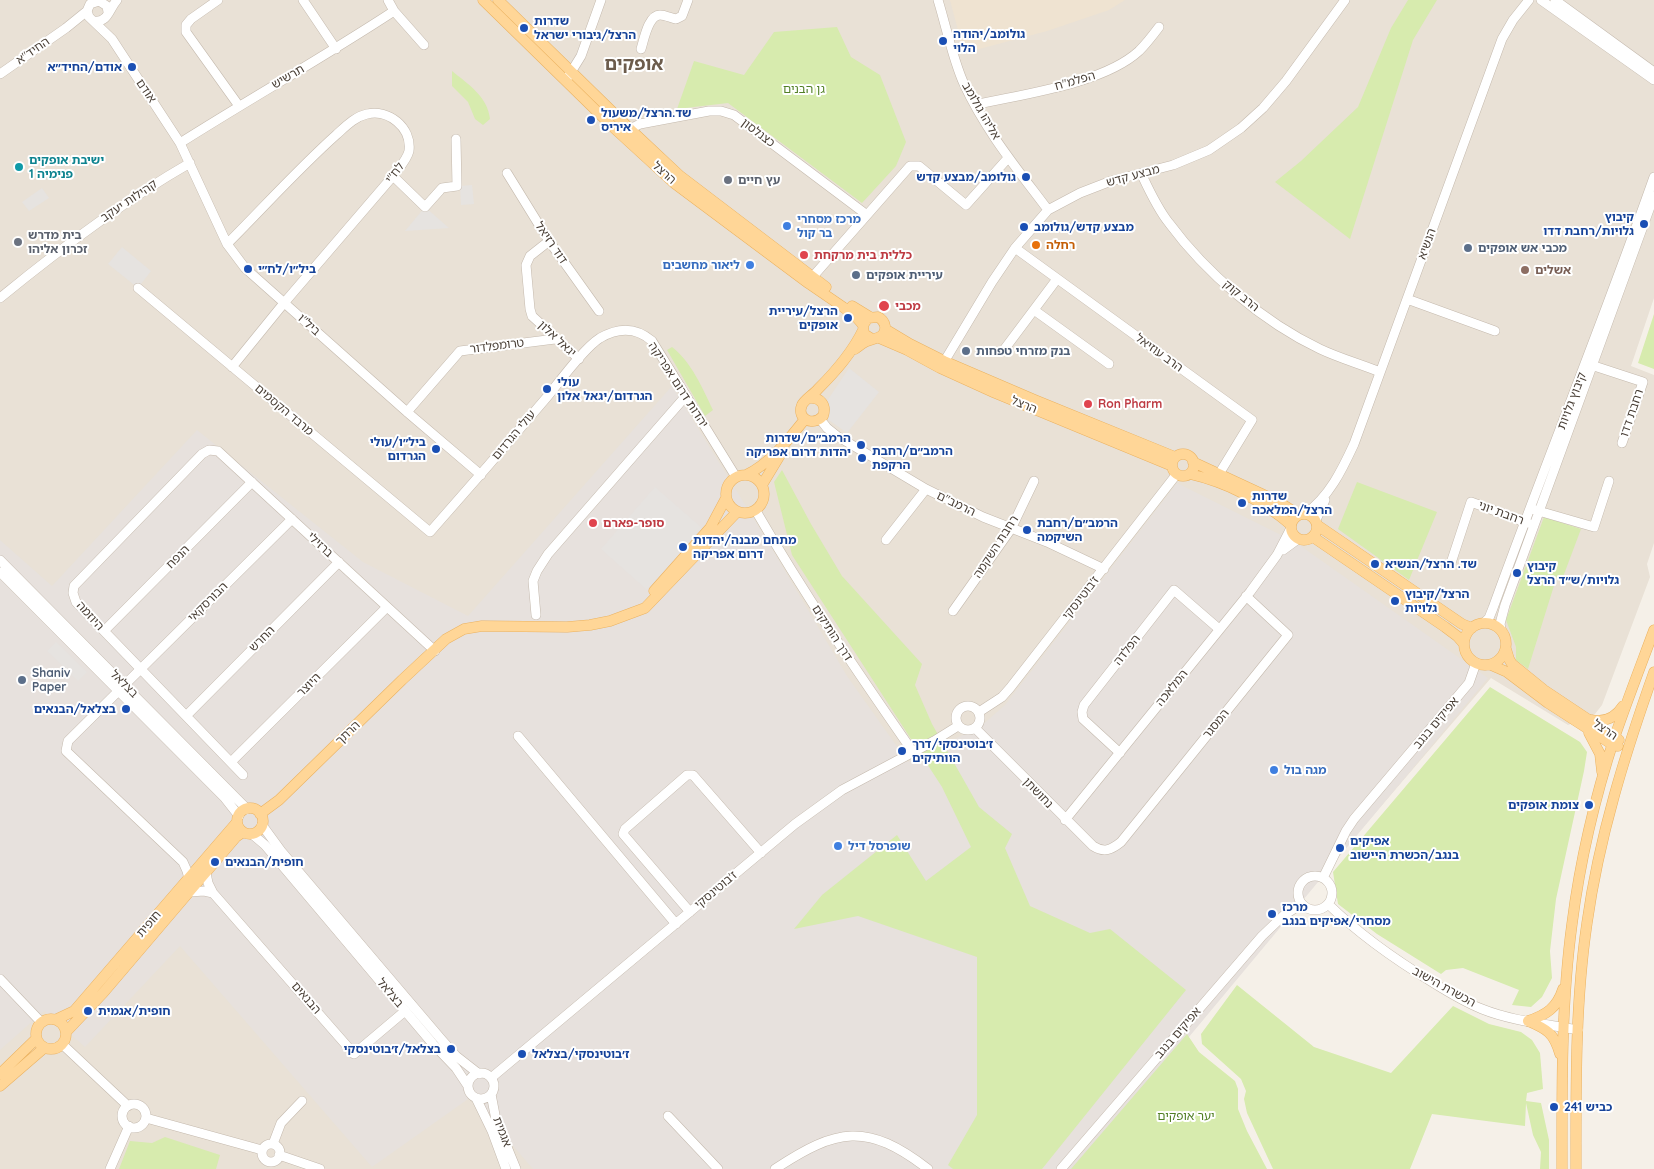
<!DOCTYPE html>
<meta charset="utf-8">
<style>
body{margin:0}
canvas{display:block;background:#f5f0e8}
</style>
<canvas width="1654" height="1169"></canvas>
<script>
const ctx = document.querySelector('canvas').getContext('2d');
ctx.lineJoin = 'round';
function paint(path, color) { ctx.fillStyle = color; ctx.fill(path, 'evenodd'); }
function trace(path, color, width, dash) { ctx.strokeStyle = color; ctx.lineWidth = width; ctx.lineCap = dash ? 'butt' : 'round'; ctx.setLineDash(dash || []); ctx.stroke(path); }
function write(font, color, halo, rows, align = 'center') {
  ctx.font = font + ' Quicksand,"Noto Sans Hebrew",sans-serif'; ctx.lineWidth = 4; ctx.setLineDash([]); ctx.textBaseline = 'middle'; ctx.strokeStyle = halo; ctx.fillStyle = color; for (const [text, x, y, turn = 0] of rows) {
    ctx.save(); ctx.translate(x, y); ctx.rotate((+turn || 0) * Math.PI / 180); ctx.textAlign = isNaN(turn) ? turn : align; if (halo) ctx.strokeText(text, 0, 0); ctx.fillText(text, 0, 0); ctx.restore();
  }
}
paint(new Path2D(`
 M0,0H1654V298L1631,366L1654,375V543L1647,564L1650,577L1602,705L1595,714L1568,725L1491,678L1070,1169H0Z`), '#e9e1d6');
paint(new Path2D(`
 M672,386L768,542L847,676L908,762L981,726L1005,705L1177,483L1295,542L1488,678L1079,1169H533L471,1097L372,1167L180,946L85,1047L44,1011L0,1050V540L52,586L197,430L363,562L468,616Z`), '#e7e1dd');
paint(new Path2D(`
 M950,0H1125L1109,10L1047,31L964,53Z`), '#efe3d1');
paint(new Path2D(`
 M1408,0H1437L1413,40L1350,239L1275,182L1301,161L1358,107L1391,28Z
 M837,27L851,57L880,75L906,142L896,166L862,203L728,103L677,109L694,61L744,75L774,32Z
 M452,71C468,84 488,97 490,119L483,125L475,119L468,102L452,86Z
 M1654,314V369L1638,363Z
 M672,347C692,363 702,387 713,410L705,416L667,350Z
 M782,470L811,524L842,576L922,664L915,685L932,724L979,807L1012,834L1005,848L1030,906L1090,933L1110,929L1186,990L1042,1169H953L948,1165L977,1115V957L858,916L794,929L822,895L897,835L926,881L971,847L942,787L792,555L774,482Z
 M1357,482L1437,512L1409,580L1338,529Z
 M1544,517L1581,529L1563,577L1557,576L1528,669L1516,660V647L1506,620Z
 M1490,687L1580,742L1587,752L1584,771L1556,899L1550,951L1552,978L1542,997L1531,1007L1512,1005L1519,990L1463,968L1446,970L1441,974L1377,934L1338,904L1333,872Z
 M1237,985L1314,1047L1391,1073L1453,1006L1489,1024L1521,1032L1532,1040L1540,1053L1543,1089L1527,1093L1526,1101L1541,1103L1549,1140V1169H1540L1541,1152L1533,1135L1526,1103L1525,1126L1432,1114L1410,1169H1273L1247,1113L1244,1099L1246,1091L1241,1079L1202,1044L1201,1034Z
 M1187,1034L1199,1052L1235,1081L1238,1089V1109L1247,1131L1267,1169H1071Z
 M165,1137L220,1155L216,1169H119L130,1141L152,1143Z`), '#d7ebae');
paint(new Path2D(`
 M472,185L474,204L461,205L460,186Z
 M42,188L49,198L29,211L22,202Z
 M425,207L449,228L405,231Z
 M122,247L151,271L138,288L108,264Z
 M849,368L879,392L847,433L819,413Z
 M655,487L702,528L647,590L601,549Z
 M56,642L87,672L78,681L47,651Z`), '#e6e3e0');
const minor = new Path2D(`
 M218,0L191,19L186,25V32L239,106
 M303,0L336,49
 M388,0L394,11L424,45
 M938,0C946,26 953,60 964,84C985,130 1018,170 1048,210
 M1541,0L1654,80
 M1555,0L1654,72
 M108,12L107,6L99,1L90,4L87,11L89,17L112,39L180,143L227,244L245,268L407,412L481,475
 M94,21C108,23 109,9 117,0
 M641,49C644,40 648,15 660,15C665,15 671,18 676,19L682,16L688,0
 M0,74L66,28L87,11
 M568,77L581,56L601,0
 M975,105C1022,94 1103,84 1139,51C1146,44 1153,35 1159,27
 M630,129L640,124L709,111H721L734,115L867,215
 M180,143C251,98 324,57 394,11
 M507,173L549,241L599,311
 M1141,173C1149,190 1157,208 1169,223C1206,273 1263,322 1320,349C1339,358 1360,364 1380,372
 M393,176L425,207L442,188L457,186L456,139
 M549,241L530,256L526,265L530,309L532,316L579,359
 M227,244C263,208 298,169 336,135C345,127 354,117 367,114C388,109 412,127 409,151C407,160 398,169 393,176L284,303L232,367
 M1015,248L1252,420L1219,474
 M809,281L910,166H919L966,205L1008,158
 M138,288L430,532C469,488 508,443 547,397C560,381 584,348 600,338C619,327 636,327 652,341L736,477
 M0,298C61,248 122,202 190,163
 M1407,299L1495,331
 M1034,310L1109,364
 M1003,351L1057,279
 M1588,364L1643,382L1622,443
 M941,367L992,282L1015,248L1048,210L1080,193L1111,181L1173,165L1209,150L1241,128L1263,108L1286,81L1345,0
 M407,412L460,351L555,339
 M820,419L827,428L837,436L926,489L983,517L1047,542L1104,569
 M1535,510L1594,527L1609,481
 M756,511C804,594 858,673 913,752
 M1305,514C1329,497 1342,470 1354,444L1502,39L1513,20L1529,0
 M1316,520L1325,500
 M886,540L926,489
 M1283,550L1298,539
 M0,560L247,809
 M1451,563L1471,502L1528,523
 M0,572L224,797L239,816
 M953,611L1011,529L1034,481
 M536,615L533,581L537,571L548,554L685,397
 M1484,623L1489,618L1493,608C1545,464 1603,322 1654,177
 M1501,629L1500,624L1505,605L1654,196
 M104,631L252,482
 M956 718a12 12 0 1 1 24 0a12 12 0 1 1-24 0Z
 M979,712L1002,697L1010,688L1176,475
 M186,716L339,562
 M975,728L1093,846C1104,853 1111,850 1121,842L1288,635L1246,596
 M518,736L676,924
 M1120,753L1083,719L1082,712L1084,705L1174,590L1219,629
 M231,762L387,607
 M243,775L76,602L73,593L74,586L202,454L209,450L218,451L435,651
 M1065,820L1250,592L1277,555L1291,528
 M262,825L281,851L441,1039L456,1056L479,1074
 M252,834L265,845L433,1044L456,1068L468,1086
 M206,873L208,883L213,893L354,1054L405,1011
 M1298 893a17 17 0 1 1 34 0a17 17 0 1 1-34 0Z
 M1323,878L1346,831L1354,819L1469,683L1476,663
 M189,879L187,871L183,862L66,751L68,741L292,519
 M190,892L204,891L213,893
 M1328,904C1360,935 1394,959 1432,982C1448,992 1464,1002 1482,1009C1512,1021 1546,1024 1578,1030
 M690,912L623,834L625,829L687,775H693L761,853
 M0,979L41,1022
 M62,1044L128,1106
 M468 1086a13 13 0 1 1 26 0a13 13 0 1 1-26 0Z
 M491,1078L795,824L842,790L934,741L958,726
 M491,1094L496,1120L516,1169
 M476,1098L492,1131L506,1169
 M122 1116a12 12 0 1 1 24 0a12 12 0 1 1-24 0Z
 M668,1116L718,1169
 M146,1118L262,1150
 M262 1153a9 9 0 1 1 18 0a9 9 0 1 1-18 0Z
 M273,1144L281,1123L302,1101
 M279,1155L320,1169
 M110,1169L129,1126
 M775,1169C837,1128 867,1122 928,1169
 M1061,1169L1262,936L1283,916L1301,904`);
const major = new Path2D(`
 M483,0L614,128L674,183L808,283L843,307L857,318L863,325
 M498,0L630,129L679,175L826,287
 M852,306L870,317
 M885,329L910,344L944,361L1035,400L1175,457
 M879,338L907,350L940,368L995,393L1172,466
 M855,349C858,347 861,344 865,342C872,338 887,339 885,326C884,321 882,319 878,317L868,318L863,325L864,334L872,339
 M810,398C820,397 827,405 823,416C813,427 796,419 802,405C804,400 814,394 818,389C836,371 852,353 863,330
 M1172 465a11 11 0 1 1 22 0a11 11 0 1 1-22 0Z
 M1193,462L1277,501L1299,515
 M1190,474C1225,482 1264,501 1291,525
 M726 494a19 19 0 1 1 38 0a19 19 0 1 1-38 0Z
 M746,475C770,464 789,439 805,419
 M762,485L782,452
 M1291 527a13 13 0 1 1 26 0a13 13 0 1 1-26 0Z
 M1317,525L1462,624L1472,628
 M1313,537L1445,627L1457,636L1464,644
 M654,591L710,528L726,498
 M1464 644a21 21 0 1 1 42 0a21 21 0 1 1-42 0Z
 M1506,649L1509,659L1512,664L1544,690L1619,740
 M1491,665L1507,672L1548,703L1613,745L1618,746
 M1591,720C1605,723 1616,717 1623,706
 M1589,733L1600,754L1602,772
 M237 821a13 13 0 1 1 26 0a13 13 0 1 1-26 0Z
 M260,814L279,800L402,680L446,639L464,629L482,626L567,627L590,625L610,621L645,608L737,512
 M36 1034a15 15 0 1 1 30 0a15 15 0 1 1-30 0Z
 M57,1019L74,1011L237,822
 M1528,1021C1546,1015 1557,1008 1563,989
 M1528,1021C1547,1029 1554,1033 1560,1054
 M66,1032L103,993L236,837L243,832
 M0,1074L36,1039
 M0,1086L44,1048
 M1562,1169C1562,1088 1561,1005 1572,924C1580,861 1595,797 1615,736C1627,701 1641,665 1654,630
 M1576,1169C1576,1087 1575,1004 1587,923C1599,837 1625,754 1654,672`);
trace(minor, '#c4b9ad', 10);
trace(major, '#ebb260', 11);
trace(minor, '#fff', 9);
trace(major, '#ffd697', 10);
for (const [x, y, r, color] of [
 [524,28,5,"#1a4fb4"],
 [943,41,5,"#1a4fb4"],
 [132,67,5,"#1a4fb4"],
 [591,120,5,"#1a4fb4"],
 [19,167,5,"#0f9aa8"],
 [1026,177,5,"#1a4fb4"],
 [728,180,5,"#6b7280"],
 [1644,224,5,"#1a4fb4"],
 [787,226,5,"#3f7fe0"],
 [1024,227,5,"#1a4fb4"],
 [18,242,5,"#6b7280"],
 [1036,245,5,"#e8710a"],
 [1468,248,5,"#5c6f8a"],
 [804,255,5,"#e0444e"],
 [750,265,5,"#3f7fe0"],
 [248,269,5,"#1a4fb4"],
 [1525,270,5,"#8d6e63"],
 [856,275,5,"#5c6f8a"],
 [884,306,6,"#e0444e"],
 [848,318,5,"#1a4fb4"],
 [966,351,5,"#5c6f8a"],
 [547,389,5,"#1a4fb4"],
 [1088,404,5,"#e0444e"],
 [861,445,5,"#1a4fb4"],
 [436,449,5,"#1a4fb4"],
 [862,458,5,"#1a4fb4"],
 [1242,503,5,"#1a4fb4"],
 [593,523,5,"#e0444e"],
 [1027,530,5,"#1a4fb4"],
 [683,547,5,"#1a4fb4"],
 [1375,564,5,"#1a4fb4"],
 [1517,573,5,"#1a4fb4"],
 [1395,601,5,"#1a4fb4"],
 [22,680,5,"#5c6f8a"],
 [126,709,5,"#1a4fb4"],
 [902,751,5,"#1a4fb4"],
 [1274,770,5,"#3f7fe0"],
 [1589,805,5,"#1a4fb4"],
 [838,846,5,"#3f7fe0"],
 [1340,848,5,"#1a4fb4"],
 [215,862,5,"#1a4fb4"],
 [1272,914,5,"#1a4fb4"],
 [88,1011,5,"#1a4fb4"],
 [451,1049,5,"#1a4fb4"],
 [522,1054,5,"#1a4fb4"],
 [1554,1107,5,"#1a4fb4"]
]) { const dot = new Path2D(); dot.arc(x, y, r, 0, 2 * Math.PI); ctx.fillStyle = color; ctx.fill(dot); trace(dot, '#fff', 2); }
write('bold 12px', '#164399', '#fff', [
 ["שדרות",534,21],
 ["הרצל/גיבורי ישראל",534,35],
 ["גולומב/יהודה",953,34],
 ["הלוי",953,48],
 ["אודם/החיד״א",122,67,"right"],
 ["שד.הרצל/משעול",601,113],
 ["איריס",601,127],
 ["גולומב/מבצע קדש",1016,177,"right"],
 ["קיבוץ",1634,217,"right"],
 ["גלויות/רחבת דדו",1634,231,"right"],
 ["מבצע קדש/גולומב",1034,227],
 ["ביל״ו/לח״י",258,269],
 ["הרצל/עיריית",838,311,"right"],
 ["אופקים",838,325,"right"],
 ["עולי",557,382],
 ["הגרדום/יגאל אלון",557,396],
 ["הרמב״ם/שדרות",851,438,"right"],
 ["יהדות דרום אפריקה",851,452,"right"],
 ["ביל״ו/עולי",426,442,"right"],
 ["הגרדום",426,456,"right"],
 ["הרמב״ם/רחבת",872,451],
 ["הרקפת",872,465],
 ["שדרות",1252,496],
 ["הרצל/המלאכה",1252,510],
 ["הרמב״ם/רחבת",1037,523],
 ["השיקמה",1037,537],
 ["מתחם מבנה/יהדות",693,540],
 ["דרום אפריקה",693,554],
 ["שד. הרצל/הנשיא",1385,564],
 ["קיבוץ",1527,566],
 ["גלויות/ש״ד הרצל",1527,580],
 ["הרצל/קיבוץ",1405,594],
 ["גלויות",1405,608],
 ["בצלאל/הבנאים",116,709,"right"],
 ["ז׳בוטינסקי/דרך",912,744],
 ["הוותיקים",912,758],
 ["צומת אופקים",1579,805,"right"],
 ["אפיקים",1350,841],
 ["בנגב/הכשרת היישוב",1350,855],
 ["חופית/הבנאים",225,862],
 ["מרכז",1282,907],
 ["מסחרי/אפיקים בנגב",1282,921],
 ["חופית/אגמית",98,1011],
 ["בצלאל/ז׳בוטינסקי",441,1049,"right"],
 ["ז׳בוטינסקי/בצלאל",532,1054],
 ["כביש 241",1564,1107]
], 'left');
write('12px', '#493f36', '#fff', [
 ["החיד\"א",33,51,-35],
 ["תרשיש",288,77,-30],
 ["הפלמ\"ח",1075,81,-16],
 ["אודם",146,91,56],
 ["אליהו גולומב",981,111,60],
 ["כצנלסון",758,133,37],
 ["לח\"י",395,173,-52],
 ["הרצל",664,173,42],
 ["מבצע קדש",1133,176,-15],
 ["קהילות יעקב",129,201,-34],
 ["דוד רזיאל",551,243,56],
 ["הנשיא",1427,244,-70],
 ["הרב קוק",1241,296,39],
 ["ביל\"ו",309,325,42],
 ["יגאל אלון",557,339,43],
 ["טרומפלדור",497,346,-7],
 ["הרב עוזיאל",1159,353,36],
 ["יהדות דרום אפריקה",678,385,57],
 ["קיבוץ גלויות",1572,401,-69],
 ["הרצל",1024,405,22],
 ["מרבד הקסמים",284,410,40],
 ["רחבת דדו",1632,413,-71],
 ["עולי הגרדום",514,435,-50],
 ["הרמב\"ם",956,504,26],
 ["רחבת יוני",1501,513,20],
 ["ברזילי",320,545,43],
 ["רחבת השקמה",996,547,-57],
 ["הנפח",178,557,-45],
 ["ז'בוטינסקי",1081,598,-52],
 ["הבורסקאי",208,602,-45],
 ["היוזמה",90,616,48],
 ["דרך הותיקים",832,633,57],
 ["החרש",262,639,-45],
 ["הפלדה",1127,650,-52],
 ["בצלאל",124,684,45],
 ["היוצר",309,685,-45],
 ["המלאכה",1172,688,-51],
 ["אפיקים בנגב",1436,723,-50],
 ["המסגר",1216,724,-51],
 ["הרצל",1605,730,34],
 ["הרתך",348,733,-44],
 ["נחושתן",1038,793,46],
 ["ז'בוטינסקי",716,890,-40],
 ["חופית",149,924,-49],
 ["הכשרת הישוב",1444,987,29],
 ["בצלאל",390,993,50],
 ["הבנאים",306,998,49],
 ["אפיקים בנגב",1178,1033,-49],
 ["אגמית",502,1132,69]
]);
write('12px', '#517f25', '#fff', [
 ["גן הבנים",804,89],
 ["יער אופקים",1186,1116]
]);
write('bold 12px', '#0d838f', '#fff', [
 ["ישיבת אופקים",29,160],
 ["פנימיה 1",29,174]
], 'left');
write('bold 12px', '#5b616d', '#fff', [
 ["עץ חיים",738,180],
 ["בית מדרש",28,235],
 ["זכרון אליהו",28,249]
], 'left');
write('bold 12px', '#366cbe', '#fff', [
 ["מרכז מסחרי",797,219],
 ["בר קול",797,233],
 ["ליאור מחשבים",740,265,"right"],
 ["מגה בול",1284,770],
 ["שופרסל דיל",848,846]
], 'left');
write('bold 12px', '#c56008', '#fff', [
 ["רחלה",1046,245]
], 'left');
write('bold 12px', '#4e5e75', '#fff', [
 ["מכבי אש אופקים",1478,248],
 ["עיריית אופקים",866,275],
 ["בנק מזרחי טפחות",976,351],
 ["Shaniv",32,673],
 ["Paper",32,687]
], 'left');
write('bold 12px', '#be3a42', '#fff', [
 ["כללית בית מרקחת",814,255],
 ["מכבי",895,306],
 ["Ron Pharm",1098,404],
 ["סופר-פארם",603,523]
], 'left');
write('bold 12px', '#785e54', '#fff', [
 ["אשלים",1535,270]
], 'left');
write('bold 18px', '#6c5c4c', '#fff', [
 ["אופקים",634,65]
]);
</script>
